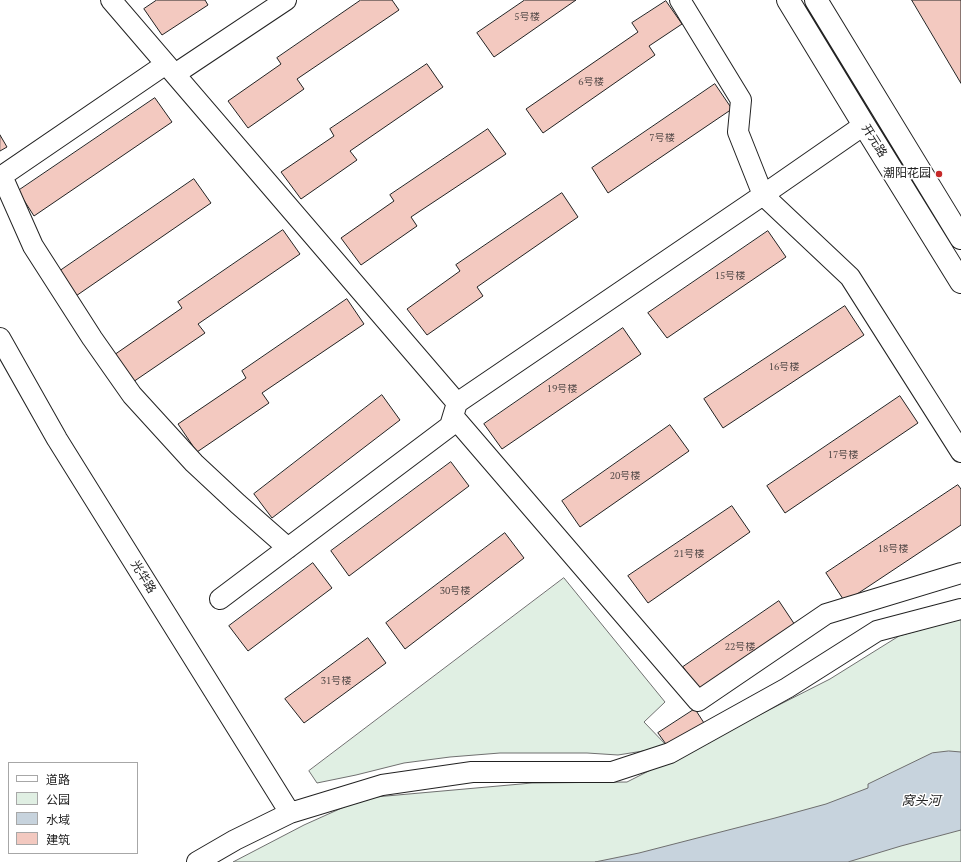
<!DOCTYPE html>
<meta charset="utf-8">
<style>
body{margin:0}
#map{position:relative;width:961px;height:862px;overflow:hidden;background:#fff;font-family:"PT Serif","Noto Sans SC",serif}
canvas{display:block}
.legend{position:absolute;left:8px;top:762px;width:130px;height:92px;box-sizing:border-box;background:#fff;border:1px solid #a7a7a7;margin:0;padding:5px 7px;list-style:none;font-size:12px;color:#222}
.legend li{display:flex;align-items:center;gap:8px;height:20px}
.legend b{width:20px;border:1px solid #a7a7a7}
</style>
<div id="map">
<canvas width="961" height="862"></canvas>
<ul class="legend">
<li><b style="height:5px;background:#fff"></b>道路</li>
<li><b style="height:11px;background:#e0efe3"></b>公园</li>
<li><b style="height:11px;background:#c7d3dd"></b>水域</li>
<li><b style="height:11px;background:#f3c9c0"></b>建筑</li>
</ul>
</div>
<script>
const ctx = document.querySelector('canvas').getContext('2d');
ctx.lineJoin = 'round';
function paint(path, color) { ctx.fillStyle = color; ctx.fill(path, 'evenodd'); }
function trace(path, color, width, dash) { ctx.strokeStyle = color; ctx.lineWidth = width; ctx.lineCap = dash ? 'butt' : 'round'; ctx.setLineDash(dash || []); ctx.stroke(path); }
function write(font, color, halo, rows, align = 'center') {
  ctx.font = font + ' "PT Serif","Noto Sans SC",serif'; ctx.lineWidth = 3; ctx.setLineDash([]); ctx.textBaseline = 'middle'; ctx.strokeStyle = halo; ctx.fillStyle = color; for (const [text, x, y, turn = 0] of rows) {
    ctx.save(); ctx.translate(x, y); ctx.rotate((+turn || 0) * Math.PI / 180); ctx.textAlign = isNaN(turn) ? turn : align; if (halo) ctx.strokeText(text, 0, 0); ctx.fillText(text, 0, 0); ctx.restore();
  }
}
const green = new Path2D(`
 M564,578L665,702L644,722L668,747L618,755L587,753H500L450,757L404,763L356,775L317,783L309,771Z
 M961,619V862H233L304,825L364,798L532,783L627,782L830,679L899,636Z`);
paint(green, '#e0efe3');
trace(green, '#6f6f6f', 1);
const water = new Path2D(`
 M949,751L961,752V830L901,846L848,862H595L639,853L775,818L826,804L868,788V784L932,753Z`);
paint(water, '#c7d3dd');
trace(water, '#6f6f6f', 1);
const building = new Path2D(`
 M157,0H205L208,5L162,35L144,9Z
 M361,0H392L399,10L297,79L304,89L248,128L228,101L281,64L277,58Z
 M525,0H576L494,57L477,33Z
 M912,0H961V83Z
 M666,1L682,24L649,46L655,55L543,133L526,109L638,32L632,23Z
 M427,64L443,87L350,151L357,160L301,199L281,172L334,136L330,129Z
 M715,84L732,109L608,193L592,168Z
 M155,98L172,122L34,216L18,191Z
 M488,129L506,154L411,217L417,226L361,265L341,238L394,201L390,195Z
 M0,135L7,147L0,151Z
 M194,179L211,203L73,298L57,273Z
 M562,193L578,217L477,287L483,296L427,335L407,309L460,271L456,265Z
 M283,230L300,254L198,324L205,333L133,382L114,355L182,308L178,302Z
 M768,231L786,257L667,338L648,313Z
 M347,299L364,324L262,393L269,403L197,452L178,424L246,378L242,371Z
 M845,306L864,335L723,428L704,399Z
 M623,328L641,354L502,449L484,424Z
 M382,395L400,420L272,518L254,494Z
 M900,396L918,423L785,513L767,486Z
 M670,425L689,451L580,527L562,501Z
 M451,462L469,486L349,576L331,551Z
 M958,485L961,489V525L845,602L826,573Z
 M732,506L750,532L648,603L628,576Z
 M505,533L524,558L405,649L386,623Z
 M313,563L332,588L248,651L229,626Z
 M779,601L797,628L702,693L683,667Z
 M368,638L386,663L304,723L285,699Z
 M695,709L704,723L668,747L658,733Z`);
paint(building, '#f3c9c0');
trace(building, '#222', 1);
const minor = new Path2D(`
 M111,0L457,403
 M680,0L741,100L738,132L763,195L850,277L961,452
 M166,64L2,176L33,246L92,338L132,395L194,463L238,504L288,548
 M175,74L286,0
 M0,338L57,439L290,813
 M453,416L698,701L826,614L961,573
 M220,599L450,426L457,403L763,195L864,125
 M197,862L235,840L290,813L382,785L472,772H612L670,753L787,688L877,631L961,609`);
const major = new Path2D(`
 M788,0L864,125L961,282
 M816,0L961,238`);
trace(minor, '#222', 22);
trace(major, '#222', 24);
trace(minor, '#fff', 20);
trace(major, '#fff', 22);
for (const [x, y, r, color] of [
 [939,174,4,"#c62828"]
]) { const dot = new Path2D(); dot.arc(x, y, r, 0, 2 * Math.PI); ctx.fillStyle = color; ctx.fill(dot); trace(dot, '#fff', 1.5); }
write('10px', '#564c4a', null, [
 ["5号楼",527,17],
 ["6号楼",591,82],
 ["7号楼",662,138],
 ["15号楼",730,276],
 ["16号楼",784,367],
 ["19号楼",562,389],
 ["17号楼",843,455],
 ["20号楼",625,476],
 ["18号楼",893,549],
 ["21号楼",689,554],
 ["30号楼",455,591],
 ["22号楼",740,647],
 ["31号楼",336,681]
]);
write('12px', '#222', '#fff', [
 ["开元路",874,141,58],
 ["光华路",143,577,58]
]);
write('12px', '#222', '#fff', [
 ["潮阳花园",931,174]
], 'right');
write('italic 13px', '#222', '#fff', [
 ["窝头河",921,801]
]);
</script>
